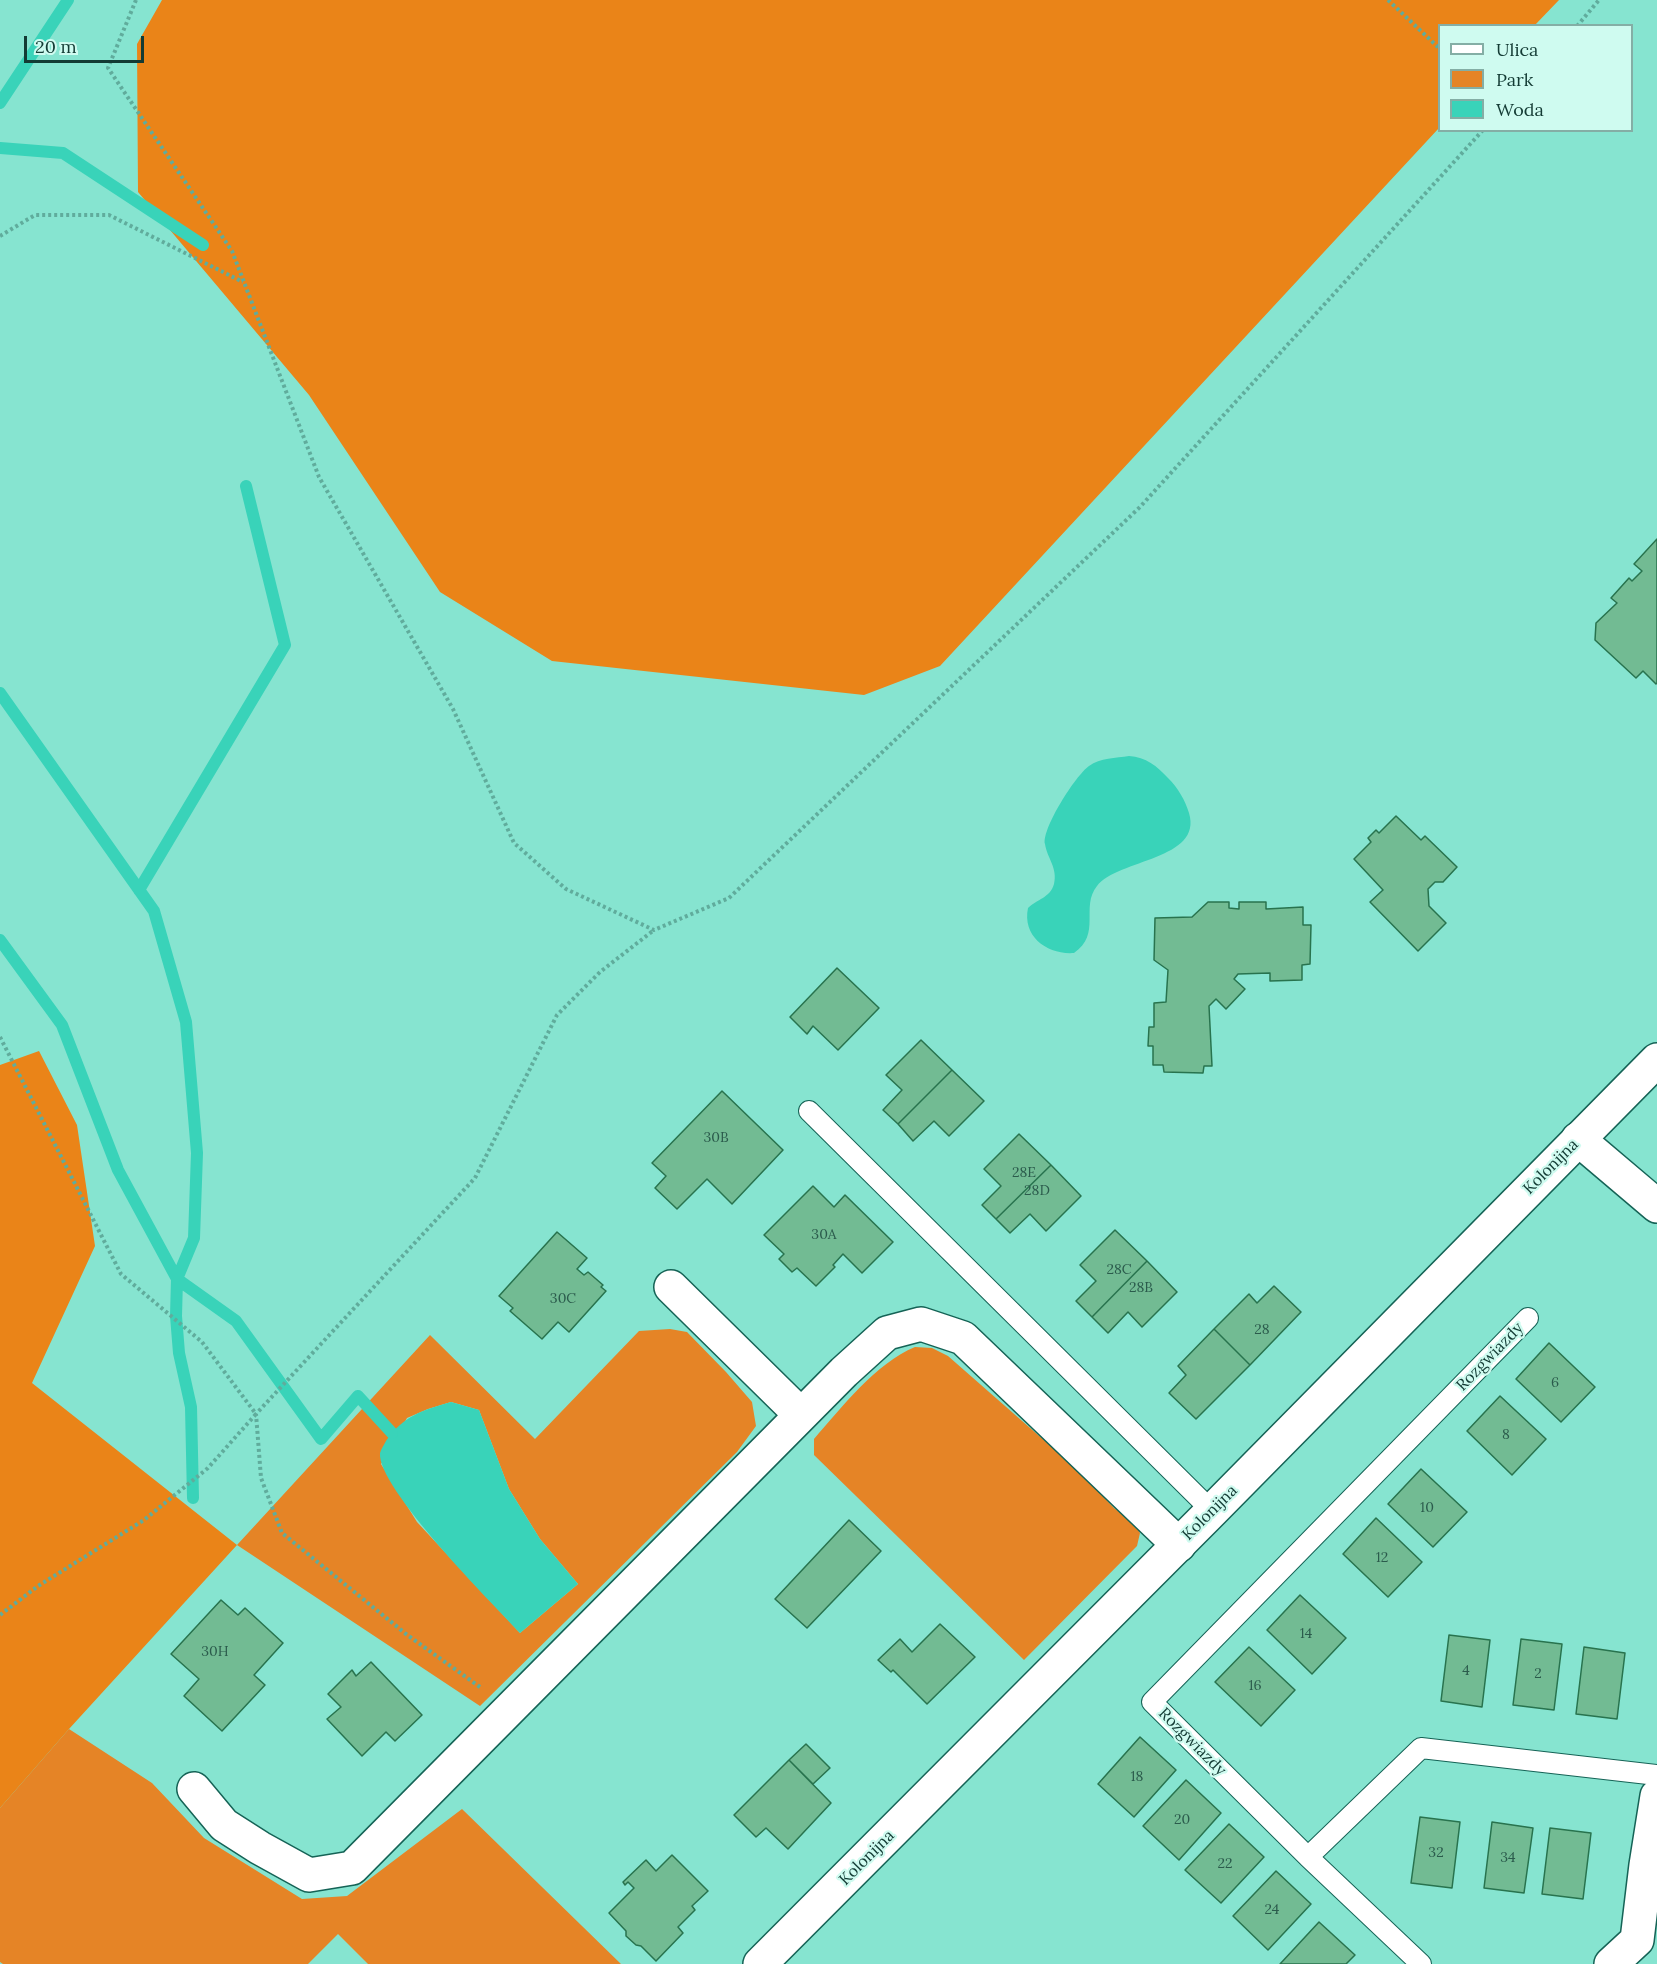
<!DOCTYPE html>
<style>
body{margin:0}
#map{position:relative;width:1657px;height:1964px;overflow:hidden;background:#86e4d0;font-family:Lora,serif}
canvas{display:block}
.legend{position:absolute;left:1438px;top:24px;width:195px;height:108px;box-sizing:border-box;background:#cffbf0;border:2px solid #84aea5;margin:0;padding:8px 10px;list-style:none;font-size:18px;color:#133b34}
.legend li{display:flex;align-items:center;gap:12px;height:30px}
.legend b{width:30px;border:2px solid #84aea5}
.scale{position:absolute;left:24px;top:36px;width:120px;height:27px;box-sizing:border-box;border:3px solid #133b34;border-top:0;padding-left:8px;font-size:18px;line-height:21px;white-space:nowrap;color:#133b34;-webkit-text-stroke:4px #cffbf0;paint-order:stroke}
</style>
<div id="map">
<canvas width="1657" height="1964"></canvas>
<ul class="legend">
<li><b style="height:8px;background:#fff"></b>Ulica</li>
<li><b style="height:16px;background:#e58426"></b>Park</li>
<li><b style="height:16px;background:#39d3b9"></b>Woda</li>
</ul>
<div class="scale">20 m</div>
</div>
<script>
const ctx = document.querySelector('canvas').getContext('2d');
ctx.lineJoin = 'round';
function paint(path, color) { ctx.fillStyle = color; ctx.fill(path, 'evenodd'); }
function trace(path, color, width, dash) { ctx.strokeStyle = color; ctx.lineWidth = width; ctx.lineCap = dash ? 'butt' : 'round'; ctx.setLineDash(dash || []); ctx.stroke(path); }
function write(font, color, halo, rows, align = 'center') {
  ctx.font = font + ' Lora,serif'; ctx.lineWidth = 4.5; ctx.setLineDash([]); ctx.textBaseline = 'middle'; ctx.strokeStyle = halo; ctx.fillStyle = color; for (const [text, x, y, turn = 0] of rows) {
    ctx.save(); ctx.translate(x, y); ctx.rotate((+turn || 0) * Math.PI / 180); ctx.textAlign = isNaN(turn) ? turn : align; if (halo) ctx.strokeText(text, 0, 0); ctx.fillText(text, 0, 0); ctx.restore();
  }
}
paint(new Path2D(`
 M670,1329L687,1332L726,1372L752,1402L756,1426L737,1452L480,1706L237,1545L430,1335L535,1439L639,1331ZM451,1402L479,1410L509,1489L540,1539L578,1584L520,1633L417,1522L381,1464L407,1418L428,1409Z
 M915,1347L932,1348L948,1356L1078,1470L1114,1508L1135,1524L1140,1533L1137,1546L1024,1660L814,1455V1439C842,1407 876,1363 915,1347Z
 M69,1729L152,1783L204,1838L302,1899L347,1896L462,1809L621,1964H368L338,1934L308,1964H3L0,1962V1808Z`), '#e58426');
paint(new Path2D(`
 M162,0H1559L1535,25L1440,26L1439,128L940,666L864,695L552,661L440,592L309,395L138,192L137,44Z
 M39,1051L77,1125L95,1246L32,1383L237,1545L69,1729L0,1808V1065Z`), '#ea8418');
paint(new Path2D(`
 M1129,756C1146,757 1157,766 1168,778C1178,788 1185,800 1189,813C1203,860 1118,859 1097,886C1080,907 1102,934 1074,953C1048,955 1022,937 1028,908C1037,899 1050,898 1054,884C1058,868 1047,858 1045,844C1042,828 1076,775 1089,766C1100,758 1116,758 1129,756Z
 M451,1402L479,1410L509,1489L540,1539L578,1584L520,1633C492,1603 377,1488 380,1453C381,1449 384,1445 386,1441C403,1416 423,1410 451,1402Z`), '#39d3b9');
trace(new Path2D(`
 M0,103L68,0
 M0,148L63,153L203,245
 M0,693L154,911L186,1022L197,1153L194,1238L177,1279L176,1316L179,1353L191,1407L193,1498
 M139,890L285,645L246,486
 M0,940L62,1025L118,1170L177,1279L236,1321L321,1439L358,1396L392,1433`), '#39d3b9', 12);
const building = new Path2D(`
 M1657,539V683L1656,684L1643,671L1636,678L1595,640L1596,623L1617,603L1611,598L1629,578L1632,581L1642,571L1634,564Z
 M1396,816L1421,840L1425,836L1457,867L1443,882H1435L1428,889L1429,906L1446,923L1418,951L1370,902L1383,890L1354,859L1371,842L1368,838L1376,830L1379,833Z
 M1208,902H1229V908L1239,909V902H1266V909L1303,907V925H1311L1310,964L1302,965V980L1270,981V973L1238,974L1234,979L1245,989L1226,1009L1216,999L1209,1006L1212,1066H1204L1203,1073L1164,1072L1163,1065H1153V1046H1148L1149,1027H1154V1003L1166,1002L1168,970L1154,960L1155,918L1192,917Z
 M837,968L879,1008L838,1050L813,1026L807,1034L790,1017Z
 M921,1040L952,1070L898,1124L883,1110L902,1090L886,1075Z
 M952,1070L984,1101L949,1136L934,1121L913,1141L898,1124Z
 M722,1091L783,1150L732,1204L707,1179L677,1209L655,1188L666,1176L652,1163Z
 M1019,1134L1051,1165L996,1219L982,1205L1001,1186L984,1169Z
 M1051,1165L1081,1196L1046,1231L1030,1214L1010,1233L996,1219Z
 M813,1186L834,1207L845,1195L893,1242L862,1273L843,1254L833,1265L835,1267L816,1286L797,1268L792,1272L779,1259L784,1254L764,1235Z
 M1115,1230L1147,1261L1092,1317L1076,1301L1096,1281L1080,1265Z
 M557,1232L587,1258L577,1269L584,1275L588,1272L603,1285L601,1287L606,1291L569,1332L558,1322L542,1339L510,1311L513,1308L499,1296Z
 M1147,1261L1177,1292L1142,1327L1128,1312L1108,1333L1092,1317Z
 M1274,1286L1301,1312L1250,1365L1214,1329L1249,1294L1257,1303Z
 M1214,1329L1250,1365L1196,1419L1169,1393L1186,1375L1178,1366Z
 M1549,1343L1595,1387L1561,1422L1516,1379Z
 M1500,1396L1546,1439L1512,1475L1467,1431Z
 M1421,1469L1467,1512L1433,1547L1388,1504Z
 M1376,1518L1422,1562L1388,1597L1343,1554Z
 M849,1520L881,1551L807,1628L775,1599Z
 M1300,1595L1346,1638L1312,1674L1267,1630Z
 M221,1600L238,1615L245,1608L283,1643L254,1675L265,1685L222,1731L184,1696L199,1679L171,1654Z
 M940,1624L975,1657L927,1704L893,1670L891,1672L878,1660L900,1639L912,1652Z
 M1449,1635L1490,1640L1482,1707L1441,1701Z
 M1521,1639L1562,1644L1554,1710L1513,1705Z
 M1249,1647L1295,1690L1261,1726L1215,1682Z
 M1584,1647L1625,1653L1617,1719L1576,1714Z
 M371,1662L422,1715L395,1741L386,1732L362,1756L327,1719L341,1707L328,1694L352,1670L356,1676Z
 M1140,1737L1176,1770L1134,1817L1098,1784Z
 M806,1744L830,1768L813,1784L789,1760Z
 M789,1760L831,1803L788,1849L766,1828L756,1837L734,1815Z
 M1186,1780L1221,1813L1179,1860L1143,1826Z
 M1420,1817L1460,1822L1452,1888L1411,1883Z
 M1492,1822L1533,1828L1524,1893L1484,1888Z
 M1229,1824L1264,1857L1221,1903L1185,1870Z
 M1550,1828L1591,1833L1583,1899L1542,1894Z
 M672,1855L708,1891L692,1906L695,1910L678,1927L683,1933L656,1961L641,1946L636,1945L626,1936V1931L609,1913L634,1888L628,1882L625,1885L623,1882L646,1860L656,1871Z
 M1276,1871L1311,1904L1268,1950L1233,1916Z
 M1319,1922L1355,1955L1346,1964H1280Z`);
paint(building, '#72bb93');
trace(building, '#28734e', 1.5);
const service = new Path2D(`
 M809,1111L1212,1511
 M1528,1318L1152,1702L1308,1857L1421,1748L1657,1775
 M1308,1857L1421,1964`);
const minor = new Path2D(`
 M1578,1139L1657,1206
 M671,1287L801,1415
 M194,1789L224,1825L260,1848L309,1875L352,1868L844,1372L887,1333L921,1324L963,1338L1179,1545
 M1611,1964L1637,1940L1646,1865L1657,1796`);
const tertiary = new Path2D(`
 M760,1964L1212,1511L1657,1060`);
trace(service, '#156356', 22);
trace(minor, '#156356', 36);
trace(tertiary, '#156356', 36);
trace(new Path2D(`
 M136,0L108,68L232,251L319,477L453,709L514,843L566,889L654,930L729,898L1140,507L1483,130
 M1388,0L1440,49
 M1577,26L1599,0
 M0,236L35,215H109L243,282
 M0,1037L121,1274L202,1342L256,1414L208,1468L144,1520L38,1586L0,1615
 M480,1687L406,1634L282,1533L261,1478L256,1414L475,1178L557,1015L600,972L654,930`), '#60ac9c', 4, [3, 3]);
trace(service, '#fff', 20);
trace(minor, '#fff', 33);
trace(tertiary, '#fff', 33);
write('14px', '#2b5b4c', null, [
 ["30B",716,1138],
 ["28E",1024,1173],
 ["28D",1037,1191],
 ["30A",824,1235],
 ["28C",1119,1270],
 ["28B",1141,1288],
 ["30C",563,1299],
 ["28",1262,1330],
 ["6",1555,1383],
 ["8",1506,1435],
 ["10",1427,1508],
 ["12",1382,1558],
 ["14",1306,1634],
 ["30H",215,1652],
 ["4",1466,1671],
 ["2",1538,1674],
 ["16",1255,1686],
 ["18",1137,1777],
 ["20",1182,1820],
 ["32",1436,1853],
 ["34",1508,1858],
 ["22",1225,1864],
 ["24",1272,1910]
]);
write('16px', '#133b34', '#cffbf0', [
 ["Kolonijna",1551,1167,-45],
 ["Rozgwiazdy",1490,1357,-46],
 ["Kolonijna",1210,1513,-45],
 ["Rozgwiazdy",1192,1742,45],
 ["Kolonijna",867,1858,-45]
]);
</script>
